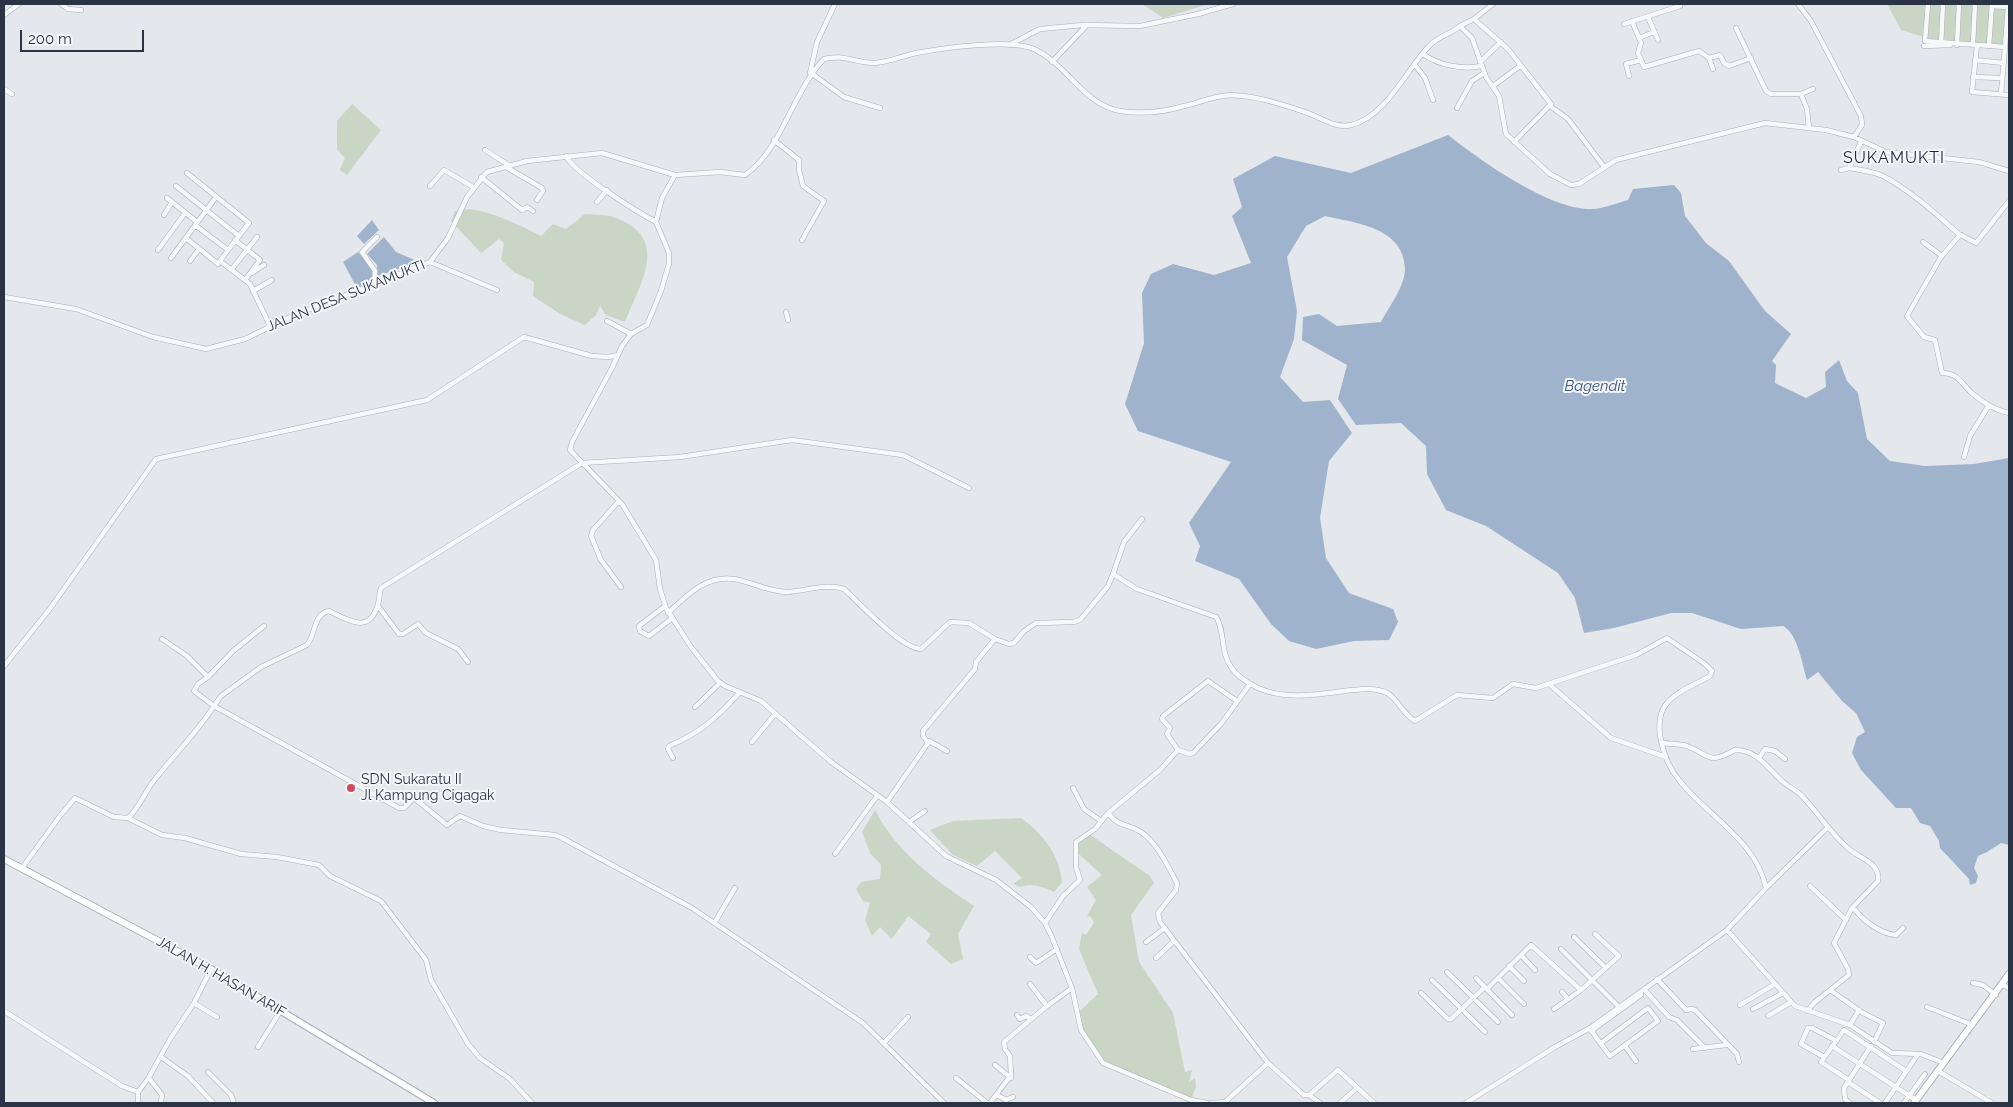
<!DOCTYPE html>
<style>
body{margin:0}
#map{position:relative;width:2013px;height:1107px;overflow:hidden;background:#e4e7ec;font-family:Raleway,sans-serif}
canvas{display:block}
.frame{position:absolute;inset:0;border:5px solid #2b3445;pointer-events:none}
.scale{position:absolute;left:20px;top:30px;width:124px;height:22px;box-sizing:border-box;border:2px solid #2b3445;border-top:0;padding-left:6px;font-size:15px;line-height:18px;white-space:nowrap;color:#2b3445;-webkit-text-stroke:4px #f4f6f9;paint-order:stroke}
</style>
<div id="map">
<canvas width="2013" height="1107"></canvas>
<div class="frame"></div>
<div class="scale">200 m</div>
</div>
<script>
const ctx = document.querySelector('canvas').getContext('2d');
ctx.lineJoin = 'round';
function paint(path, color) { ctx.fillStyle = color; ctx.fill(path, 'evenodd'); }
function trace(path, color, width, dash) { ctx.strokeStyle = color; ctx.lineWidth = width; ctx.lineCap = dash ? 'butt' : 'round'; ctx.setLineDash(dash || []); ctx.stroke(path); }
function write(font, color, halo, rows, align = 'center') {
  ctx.font = font + ' Raleway,sans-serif'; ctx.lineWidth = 4; ctx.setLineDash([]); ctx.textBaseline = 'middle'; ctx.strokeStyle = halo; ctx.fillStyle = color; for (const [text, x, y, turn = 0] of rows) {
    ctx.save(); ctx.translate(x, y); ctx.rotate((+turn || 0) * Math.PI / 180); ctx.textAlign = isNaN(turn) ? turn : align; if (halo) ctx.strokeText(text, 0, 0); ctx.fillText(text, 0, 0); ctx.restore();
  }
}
paint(new Path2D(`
 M1142,4H1209L1163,18Z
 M1887,4H2009V46H1954L1901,30Z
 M352,104L381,130L347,175L340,170L345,158L337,150V121Z
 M470,209C496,213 517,224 541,236L553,224L566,229L585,214C595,215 607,214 616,218C671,239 640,284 625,322L606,315L600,306L596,315L585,325L560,314L533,296L534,282L514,272L501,260L504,243L499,239L481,253L451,221L455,211Z
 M875,810C897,853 935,880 974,906L958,934L963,959L951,964L926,942L931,934L908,916L892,939L880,927L872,936L865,920L870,903L863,901L856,889L861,882L880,879L881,865L870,853L862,832Z
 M1021,818C1042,833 1060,855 1062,882L1054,892C1044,887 1032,883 1020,887L1013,884L1022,878L995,851L977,866L953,855L930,830L953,821Z
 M1089,834L1150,876L1154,883L1131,915L1139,962L1173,1013L1185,1072L1192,1070L1189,1082L1195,1078L1196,1087L1191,1100L1106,1065L1083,1035L1078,1013L1098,994L1079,949L1082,933L1086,935L1094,923L1091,917L1087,916L1096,900L1087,887L1102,875L1080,855H1076L1078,841Z`), '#c9d6c5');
paint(new Path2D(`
 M1448,135C1480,160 1552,212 1594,209C1605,208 1617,203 1628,200L1633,189L1674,185L1681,193L1685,216L1706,243L1729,261L1765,311L1791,334L1772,361L1776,365L1775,383L1806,398L1826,387L1825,372L1839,360L1847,381L1858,393L1867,439L1890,461L1925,466L1974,464L2009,458V845L2001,843L1987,852L1978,856L1974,868L1978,876L1976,883L1970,885L1969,879L1940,848L1939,841L1930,826L1920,823L1911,808H1896L1861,770L1852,753L1857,737L1865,732L1856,713L1842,701L1818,672L1807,680C1802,664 1798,634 1783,626L1741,629L1692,613H1671L1614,628L1584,633L1575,598L1558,573L1486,526L1446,510L1427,474L1426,446L1401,423L1356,425L1338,399L1347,365L1302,340L1303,317L1319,314L1337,326L1381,322C1389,307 1405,286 1405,269C1404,227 1355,223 1325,216L1306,226L1287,257L1297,311L1294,339L1280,377L1303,402L1330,400L1352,433L1329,461L1320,518L1326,558L1349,593L1393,609L1398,622L1389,640L1354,641L1316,649L1289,641L1271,624L1239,579L1195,561L1200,546L1189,523L1231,462L1138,431L1125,404L1144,343L1142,293L1151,274L1173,264L1214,275L1251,263L1232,216L1242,207L1233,179L1275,156L1351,173Z
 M372,220L379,230L364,244L357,236Z
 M384,237L396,252L419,262L378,276L377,265L367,254Z
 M358,252L373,268L372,282L357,288L343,262Z`), '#9fb4cc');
const minor = new Path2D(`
 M61,4L68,9L81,10
 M1798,4L1811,21L1861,116L1862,125L1854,137
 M1928,4L1925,41L2005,47L2001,94
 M1992,6L2009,7
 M4,15L19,4
 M1648,17L1658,40
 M1474,19L1508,49L1551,104L1514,142
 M1632,21L1641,43L1638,53L1644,67L1699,51L1709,58L1720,55L1724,63L1729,66L1751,58
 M1624,24L1680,6
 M1460,26L1474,19L1493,4
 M1736,28L1766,91L1771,94H1801L1807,109L1809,128
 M1639,38L1654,32
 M1970,44H1973L1975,4
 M1009,45L1040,29L1083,25L1140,26L1198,14L1233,4
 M1941,45L1943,4
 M1957,45L1959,4
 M1977,45L1972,92L2009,95
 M1989,45L1992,4
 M1924,46L1950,45
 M2005,47L2008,7
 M1423,54C1438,65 1463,70 1481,66
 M1709,58L1713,69
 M1975,60L2004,63
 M1052,62L1087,25
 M1480,62L1501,42
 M1415,65L1425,78L1433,100
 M810,73L817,42L835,4
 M811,73L844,97L880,108
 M1629,76L1626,64L1641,60
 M1973,77L2002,78
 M1493,86L1520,66
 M4,89L12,94
 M1801,94L1813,89
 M1550,106L1568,119L1604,167
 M1457,108L1472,81L1484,73
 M774,140L799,160V170L803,186L824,201L802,240
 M485,150L510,166
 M566,156C573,172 639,213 656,222
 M506,167L542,188L543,191L537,200
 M1849,168C1860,170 1872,171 1883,176C1911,191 1936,214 1960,235L1941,257L1907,316L1924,337L1935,340L1942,373C1959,373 1961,384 1973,394C1982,402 1997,411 2009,413
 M1841,170L1849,168L1861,142
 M187,173L249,223L228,250
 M675,175L662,198L656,222L669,253V264L661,291L647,325L631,334L622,346L612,368L572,442L570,450L622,504L656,560L660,589L666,608L691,647L718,681L725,686L761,701L831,762L887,802L946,856L996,880L1031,907L1045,923L1051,935L1072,988L1081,1030L1103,1063L1191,1100L1207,1103
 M481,177L522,210L527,207L533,211
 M176,186L239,236
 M430,186L444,170L473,187
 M167,198L197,222
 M597,202L607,190
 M164,215L172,202
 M195,225L228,250L220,261L250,284L270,326
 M1961,235L1976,243L2009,201
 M186,238L218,264L220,261
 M235,240L260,260L245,280
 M1923,242L1942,256
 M158,250L185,213
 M171,258L216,197
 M190,261L199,249
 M430,262L497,290
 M232,269L257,237
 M252,273L264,265
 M374,285L375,271L362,252L377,237
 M253,291L272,280
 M4,297L76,309L153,337L206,349L245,339L290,317L430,262L448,238L467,197L487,172L527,161L602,153L675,175L720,172L745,175C781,151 793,91 824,59C841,54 855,62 872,63C887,63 902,56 916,53C943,48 1012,38 1036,50C1068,66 1083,104 1120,111C1140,114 1164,112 1184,106C1205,101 1219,93 1242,96C1264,98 1287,106 1308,113C1321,118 1337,129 1351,125C1386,117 1406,70 1429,46C1437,37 1451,34 1460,26L1472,38L1486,77L1499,96L1506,134L1550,174L1571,185L1579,184L1616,160L1765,123L1826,130L1854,137L1886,152L1979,162L2009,171
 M786,312L788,320
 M607,321L631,334
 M1964,457L1970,436L1989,405
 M619,501L593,530L591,536L601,560L621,587
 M1113,574L1124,542L1142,519
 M378,606L399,634H403L418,624L426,633L458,649L468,662
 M665,606L639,626L640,631L649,636L671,619
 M668,613C687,595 706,575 734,579C752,582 769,592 787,592C807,591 824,583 844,589C860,604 901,648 921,649L950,622L969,623L995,639L1009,644L1014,643L1024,631L1036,623L1074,622L1080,620L1108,586L1113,574L1137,589L1216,617C1225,629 1220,652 1231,667C1237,677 1248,683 1258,688C1285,700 1315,695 1344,691C1357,690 1369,687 1382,691C1396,694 1402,714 1415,721L1457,695L1493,698L1513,684L1536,688L1636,655L1667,638L1705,664L1712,671L1710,676C1697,684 1678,690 1668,702C1650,721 1664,762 1679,780C1707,816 1756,840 1766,888L1727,930L1590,1028L1555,1047L1466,1103
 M162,639L187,656L208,677L198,684L194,691L214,706L221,696L261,667L307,645C316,634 313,614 329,611C348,620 370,635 378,604C380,598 379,593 381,588L582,463L680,457L792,440L903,455L969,488
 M4,666L49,610L156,459L427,400L524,337L592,356L609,357L618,355
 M208,677L233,651L264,626
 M1549,684L1611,738L1666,757
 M695,707L720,683
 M929,741L947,751
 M752,742L775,714
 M1663,743C1670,744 1680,744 1687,746C1712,756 1707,765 1735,750C1758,750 1767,768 1782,781C1788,787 1797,790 1803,797C1819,814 1831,834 1849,849C1859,858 1881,863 1878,881L1852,908L1834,943L1848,969L1849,975L1815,1002L1807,1011
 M1178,750L1167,734L1170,728L1162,719L1163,716L1208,681L1237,701
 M673,758L668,749L669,746C700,733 717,718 740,692
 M1759,758L1765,749L1775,751L1785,759
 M1073,788L1084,809L1101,821
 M887,802L928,743L923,736V731L975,669L976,662L995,639
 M1108,813C1121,829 1126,822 1141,832C1158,844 1167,865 1177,883L1176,890L1158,913L1160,922L1268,1063L1304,1095H1309L1338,1070L1374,1103
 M128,818C139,808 144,794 152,783C172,757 196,734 214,706L399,808H404L414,798L447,825L460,816L483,826L501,830L555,835L562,838L692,908L863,1023L944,1103
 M909,822L925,811
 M835,854L877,796
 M22,868L60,816L75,798L114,817L128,818L162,835L185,838L241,854L277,857L319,865L330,876L381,901L426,960L431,980L468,1044L480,1058L510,1079L532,1103
 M1810,886L1846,920
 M1766,888L1827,828
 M1853,907C1861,919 1880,934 1896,935L1903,928
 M715,922L735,888
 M1045,923L1063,896L1080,880L1076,867V842L1095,829L1108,813L1160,770L1178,750L1190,754L1193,753L1221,724L1250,684
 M1727,930L1795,1006L1850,1025L1892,1053L1921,1054L1944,1063
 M1574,937L1606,968
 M1146,942L1165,928
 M1561,949L1618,1006
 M1521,955L1535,970
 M1030,957L1036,963L1057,949
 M1156,958L1174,941
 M1509,966L1524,981
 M1447,972L1498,1022
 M1476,978L1512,1015
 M1498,978L1524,1004
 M1657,979L1686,1010L1691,1009L1695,1010L1737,1054L1739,1062
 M1432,980L1485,1032
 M1973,983L1983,985L1996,995
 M1030,984L1047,1006
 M2003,985L2009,988
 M1487,989L1531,945L1581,990
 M1644,989L1669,1017L1677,1020L1705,1048
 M1830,990L1863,1013L1883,1023L1874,1042
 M1562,992L1568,999
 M1421,993L1448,1019H1451L1485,987
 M194,1003L217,1017
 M1740,1005L1775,984
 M1927,1007L1973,1025
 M1554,1009L1581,990L1619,956L1595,934
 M1753,1009L1783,993
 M4,1011L122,1086L138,1092L148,1079L170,1039L194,1003L211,969
 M1017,1015L1020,1019L1026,1016L1031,1019
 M1768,1016L1791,1002
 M1850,1025L1859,1010
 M1590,1028C1596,1038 1603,1047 1610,1056L1658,1021L1648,1008L1601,1043
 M1591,1031L1641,995
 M884,1043L908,1017
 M1625,1046L1636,1061
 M1832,1046L1916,1100
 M258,1047L281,1010
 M1693,1049L1726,1045
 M161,1057L188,1076L213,1103
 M1824,1057L1801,1044L1808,1028H1812L1835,1040
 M995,1065L1011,1078
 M1938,1071L1992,1103
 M208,1072L231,1095L234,1103
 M149,1078L162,1095L161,1103
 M956,1078L987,1103
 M1849,1080L1821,1062L1844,1030L1906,1071
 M1848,1082L1880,1103
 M138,1092V1103
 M997,1095L1006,1100L1013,1097
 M1309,1095L1320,1103
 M1225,1102L1268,1063
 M990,1103L1011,1075L1010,1056L1005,1049L1004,1042L1047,1006L1072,988
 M1211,1103L1226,1102
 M1340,1103L1357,1088
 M1850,1103L1845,1099L1844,1088L1871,1046
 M1885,1103L1918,1054
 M1904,1103L1925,1074`);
const secondary = new Path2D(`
 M4,859L211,969L434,1103
 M1914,1103L2009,974`);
trace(minor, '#a9aeb7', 5.5);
trace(secondary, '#a9aeb7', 8);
trace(minor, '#f7f8fa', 4.5);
trace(secondary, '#fff', 6);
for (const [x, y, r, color] of [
 [351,788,5,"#d1495b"]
]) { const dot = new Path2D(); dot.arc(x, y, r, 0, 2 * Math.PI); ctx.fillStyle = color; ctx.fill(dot); trace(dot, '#f4f6f9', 2); }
write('14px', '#2b3445', '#f4f6f9', [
 ["JALAN DESA SUKAMUKTI",346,296,-22],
 ["JALAN H. HASAN ARIF",221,977,30]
]);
write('14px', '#2b3445', '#f4f6f9', [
 ["SDN Sukaratu II",361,780],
 ["Jl Kampung Cigagak",361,796]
], 'left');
write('italic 15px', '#34527a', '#f4f6f9', [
 ["Bagendit",1595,386]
]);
ctx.letterSpacing = '1px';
write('16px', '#1d2536', '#f4f6f9', [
 ["SUKAMUKTI",1894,158]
]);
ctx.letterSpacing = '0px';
</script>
